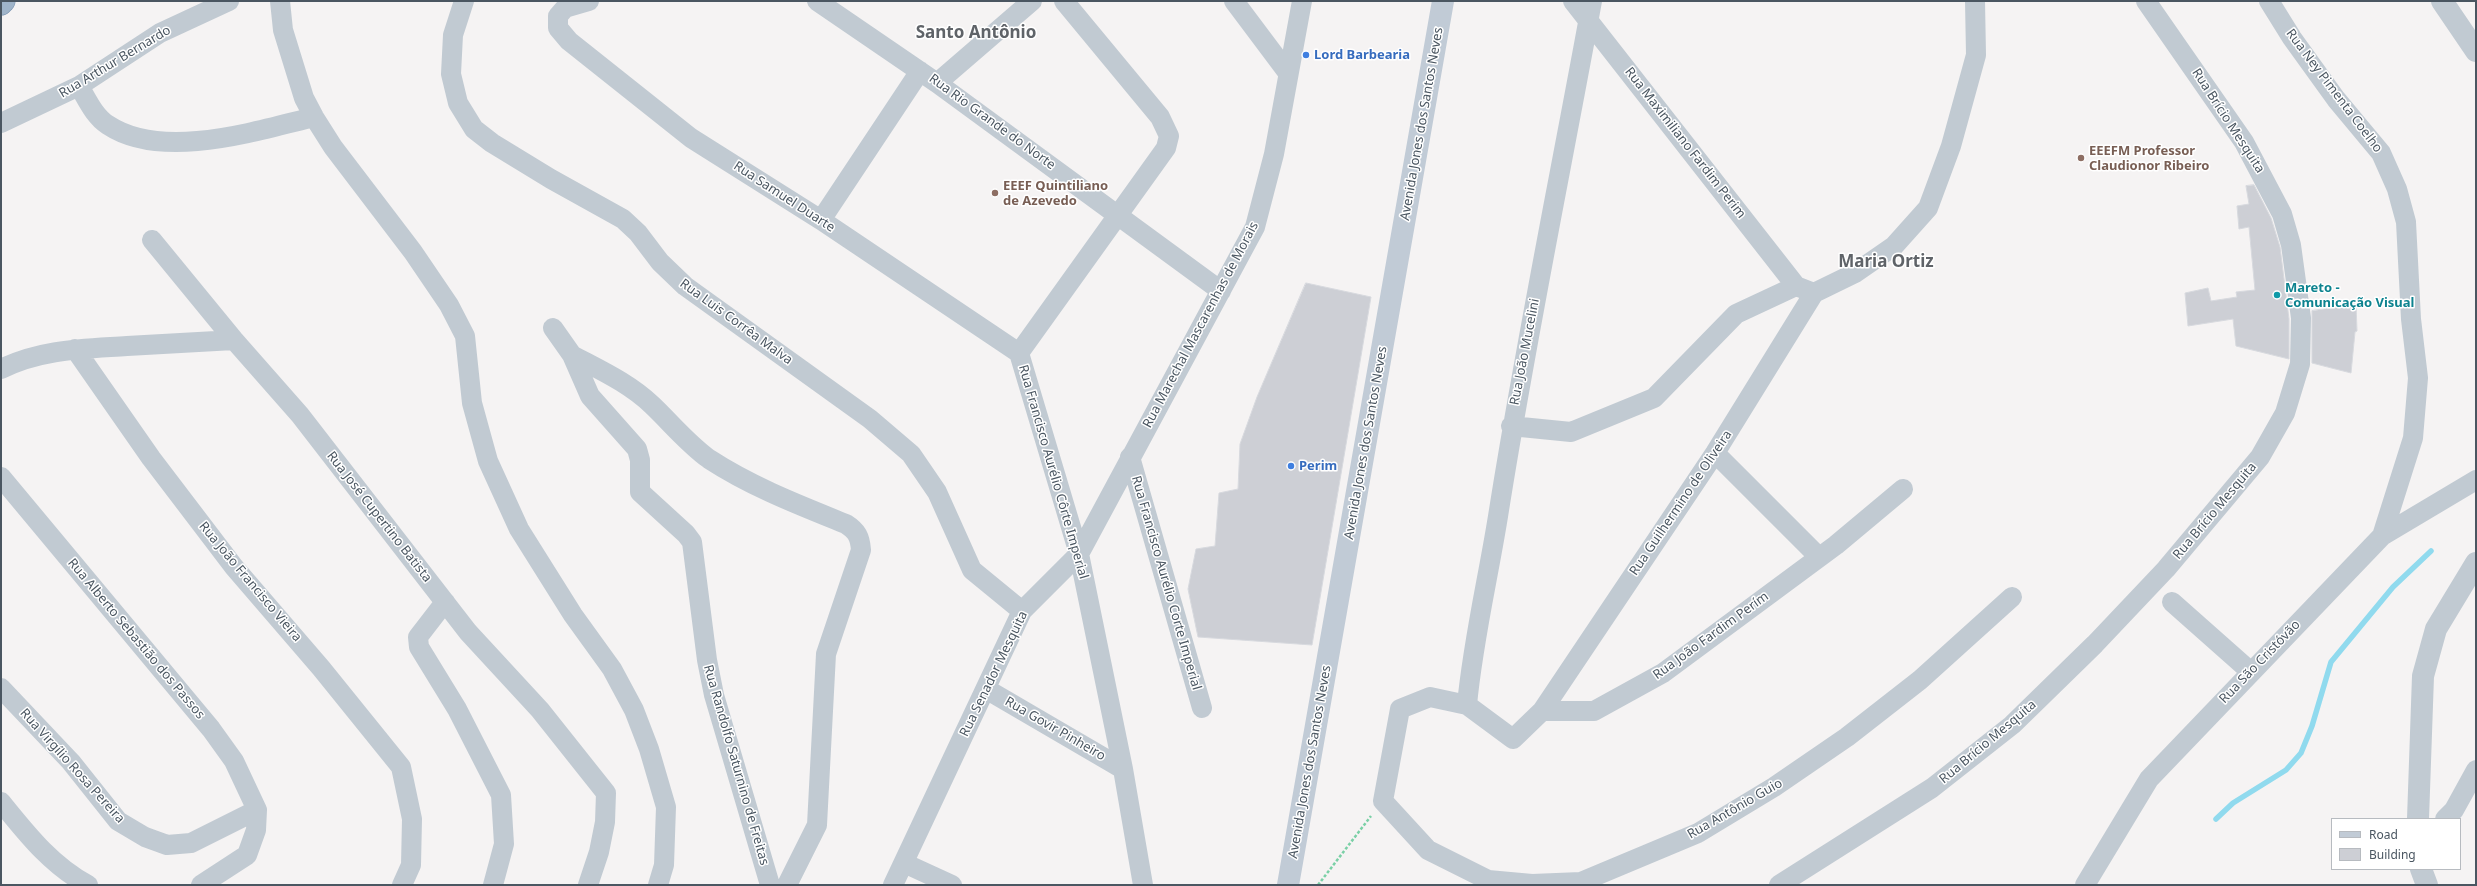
<!DOCTYPE html>
<meta charset="utf-8">
<style>
body{margin:0}
#map{position:relative;width:2477px;height:886px;overflow:hidden;background:#f5f3f3;font-family:"Noto Sans",sans-serif}
canvas{display:block}
.frame{position:absolute;inset:0;border:2px solid #4a5661;pointer-events:none}
.legend{position:absolute;left:2331px;top:818px;width:130px;height:52px;box-sizing:border-box;background:#fff;border:1px solid #b7bbc0;margin:0;padding:5px 7px;list-style:none;font-size:12px;color:#4a5661}
.legend li{display:flex;align-items:center;gap:8px;height:20px}
.legend b{width:20px;border:1px solid #b7bbc0}
</style>
<div id="map">
<canvas width="2477" height="886"></canvas>
<div class="frame"></div>
<ul class="legend">
<li><b style="height:5px;background:#c1cbd6"></b>Road</li>
<li><b style="height:11px;background:#cdcfd5"></b>Building</li>
</ul>
</div>
<script>
const ctx = document.querySelector('canvas').getContext('2d');
ctx.lineJoin = 'round';
function trace(path, color, width, dash) { ctx.strokeStyle = color; ctx.lineWidth = width; ctx.lineCap = dash ? 'butt' : 'round'; ctx.setLineDash(dash || []); ctx.stroke(path); }
function paint(path, color) { ctx.fillStyle = color; ctx.fill(path, 'evenodd'); }
function write(font, color, halo, rows, align = 'center') {
  ctx.font = font + ' "Noto Sans",sans-serif'; ctx.lineWidth = 3; ctx.setLineDash([]); ctx.textBaseline = 'middle'; ctx.strokeStyle = halo; ctx.fillStyle = color; for (const [text, x, y, turn = 0] of rows) {
    ctx.save(); ctx.translate(x, y); ctx.rotate((+turn || 0) * Math.PI / 180); ctx.textAlign = isNaN(turn) ? turn : align; if (halo) ctx.strokeText(text, 0, 0); ctx.fillText(text, 0, 0); ctx.restore();
  }
}
trace(new Path2D(`
 M2216,819L2233,803L2286,770L2301,753L2312,726L2331,662L2393,587L2431,551`), '#90daee', 5.5);
const building = new Path2D(`
 M2254,185L2271,218L2280,247L2289,319V359L2236,346L2233,319L2188,326L2185,293L2208,288L2211,301L2237,297L2236,292L2255,290L2249,227L2239,229L2237,206L2249,204L2246,186Z
 M1306,283L1371,297L1312,645L1198,637L1188,589L1196,549L1215,546L1219,493L1238,489L1240,444L1257,397Z
 M2356,304L2357,331L2355,332L2351,373L2312,363V311Z`);
paint(building, '#cdcfd5');
trace(building, '#d7d9de', 1);
const trunk = new Path2D(`
 M1,4L4,1`);
trace(trunk, '#7690ad', 23);
trace(new Path2D(`
 M1318,885L1371,816`), '#7ad0a6', 2.5, [3, 2]);
trace(new Path2D(`
 M280,1L283,30L304,98L314,117L333,147L413,252L449,305L465,336L472,403L488,461L519,529L573,615L612,669L634,710L649,749L666,807L664,865L658,885
 M464,1L453,35L451,74L458,103L474,129L492,143L551,179L623,219L638,233L660,262L685,286L870,419L911,454L937,492L972,570L1022,611
 M589,1L565,8L558,16V28L569,41L691,138L821,220L1019,353
 M817,1L937,83L1221,291
 M1234,1L1288,73
 M1573,1L1796,286
 M2269,1L2292,38L2336,99L2381,153L2397,189L2406,222L2411,319L2418,378L2413,438L2382,536
 M937,83L1032,1
 M79,86C87,99 94,116 108,125C162,161 256,131 314,117
 M1,123L79,86L160,33L229,1
 M821,220L920,71
 M152,240L234,340L300,415L468,632L540,710L606,793L605,822L599,852L588,885
 M553,328L572,355L590,396L637,449L640,460V492L686,534L692,542L707,660L714,695L770,885
 M75,349L151,458L234,567L321,668L401,767L412,819L411,865L402,885
 M1019,353L1079,554L1123,769L1143,885
 M1019,353L1166,148L1169,136L1160,117L1064,1
 M572,355C600,370 629,383 652,405C671,423 687,443 709,459C752,487 799,505 846,524C857,531 860,537 861,550L826,654L817,825L787,885
 M1,369C41,349 83,349 127,346C163,344 199,342 234,340
 M1511,426L1571,432L1654,398L1736,314L1796,286L1814,293L1855,273L1894,246L1928,208L1951,146L1976,55L1975,1
 M1715,453L1818,556
 M1130,457L1202,708
 M1,477L211,729L234,761L257,810
 M1903,489L1836,545L1663,673L1594,711H1542L1513,739L1467,705L1430,697L1400,709L1383,801L1428,850L1488,880L1532,884L1581,882L1698,833L1774,787L1847,737L1920,680L2012,597
 M445,602L418,637L419,647L457,709L501,795L504,844L493,885
 M2172,602L2251,672
 M1,688L71,762L118,821L145,837L167,845L191,843L257,810
 M986,689L1123,769
 M1467,705C1473,639 1489,575 1499,510C1526,339 1561,171 1592,1
 M1542,711L1715,453L1814,293
 M1,802C27,834 51,865 88,885
 M2445,819L2454,810L2476,770
 M904,863L952,885
 M201,885L247,855L256,830L257,810
 M893,885L1022,611L1079,554L1255,227L1274,154L1302,1
 M1779,885L1932,788L2012,725L2095,644L2166,569L2260,457L2285,413L2300,364L2301,318L2291,245L2282,214L2244,142L2146,1
 M2085,885L2149,779L2382,536L2476,480`), '#c1cad2', 20);
trace(new Path2D(`
 M2442,1L2476,51
 M2418,819L2423,676L2436,629L2476,563
 M2421,869L2427,885`), '#c1cad2', 22);
trace(new Path2D(`
 M1288,885L1443,1`), '#c1cbd6', 22);
trace(trunk, '#9fb4c9', 22);
for (const [x, y, r, color] of [
 [1306,55,4,"#3f7fe0"],
 [2081,158,4,"#8d6e63"],
 [995,193,4,"#8d6e63"],
 [2277,295,4,"#0f9aa8"],
 [1291,466,4,"#3f7fe0"]
]) { const dot = new Path2D(); dot.arc(x, y, r, 0, 2 * Math.PI); ctx.fillStyle = color; ctx.fill(dot); trace(dot, '#fff', 1.5); }
write('bold 13px', '#366cbe', '#fff', [
 ["Lord Barbearia",1314,55],
 ["Perim",1299,466]
], 'left');
write('13px', '#4a5661', '#fff', [
 ["Rua Arthur Bernardo",115,62,-31],
 ["Rua Ney Pimenta Coelho",2334,91,53],
 ["Rua Brício Mesquita",2228,121,57],
 ["Rua Rio Grande do Norte",992,122,36],
 ["Avenida Jones dos Santos Neves",1422,124,-80],
 ["Rua Maximiliano Fardim Perim",1685,143,52],
 ["Rua Samuel Duarte",784,197,33],
 ["Rua Luis Corrêa Malva",736,322,36],
 ["Rua Marechal Mascarenhas de Morais",1201,325,-62],
 ["Rua João Mucelini",1525,352,-79],
 ["Avenida Jones dos Santos Neves",1366,443,-80],
 ["Rua Francisco Aurélio Côrte Imperial",1053,472,74],
 ["Rua Guilhermino de Oliveira",1681,503,-56],
 ["Rua Brício Mesquita",2215,511,-50],
 ["Rua José Cupertino Batista",379,517,52],
 ["Rua João Francisco Vieira",250,582,50],
 ["Rua Francisco Aurélio Corte Imperial",1166,583,74],
 ["Rua João Fardim Perím",1711,636,-36],
 ["Rua Alberto Sebastião dos Passos",136,639,50],
 ["Rua São Cristóvão",2260,662,-46],
 ["Rua Senador Mesquita",994,674,-64],
 ["Rua Govir Pinheiro",1055,729,30],
 ["Rua Brício Mesquita",1988,742,-40],
 ["Avenida Jones dos Santos Neves",1310,762,-80],
 ["Rua Randolfo Saturnino de Freitas",736,765,74],
 ["Rua Virgílio Rosa Pereira",72,766,48],
 ["Rua Antônio Guio",1735,809,-30]
]);
write('bold 13px', '#785e54', '#fff', [
 ["EEEFM Professor",2089,151],
 ["Claudionor Ribeiro",2089,166],
 ["EEEF Quintiliano",1003,186],
 ["de Azevedo",1003,201]
], 'left');
write('bold 13px', '#0d838f', '#fff', [
 ["Mareto -",2285,288],
 ["Comunicação Visual",2285,303]
], 'left');
write('bold 17px', '#5f6368', '#fff', [
 ["Santo Antônio",976,33],
 ["Maria Ortiz",1886,262]
]);
</script>
